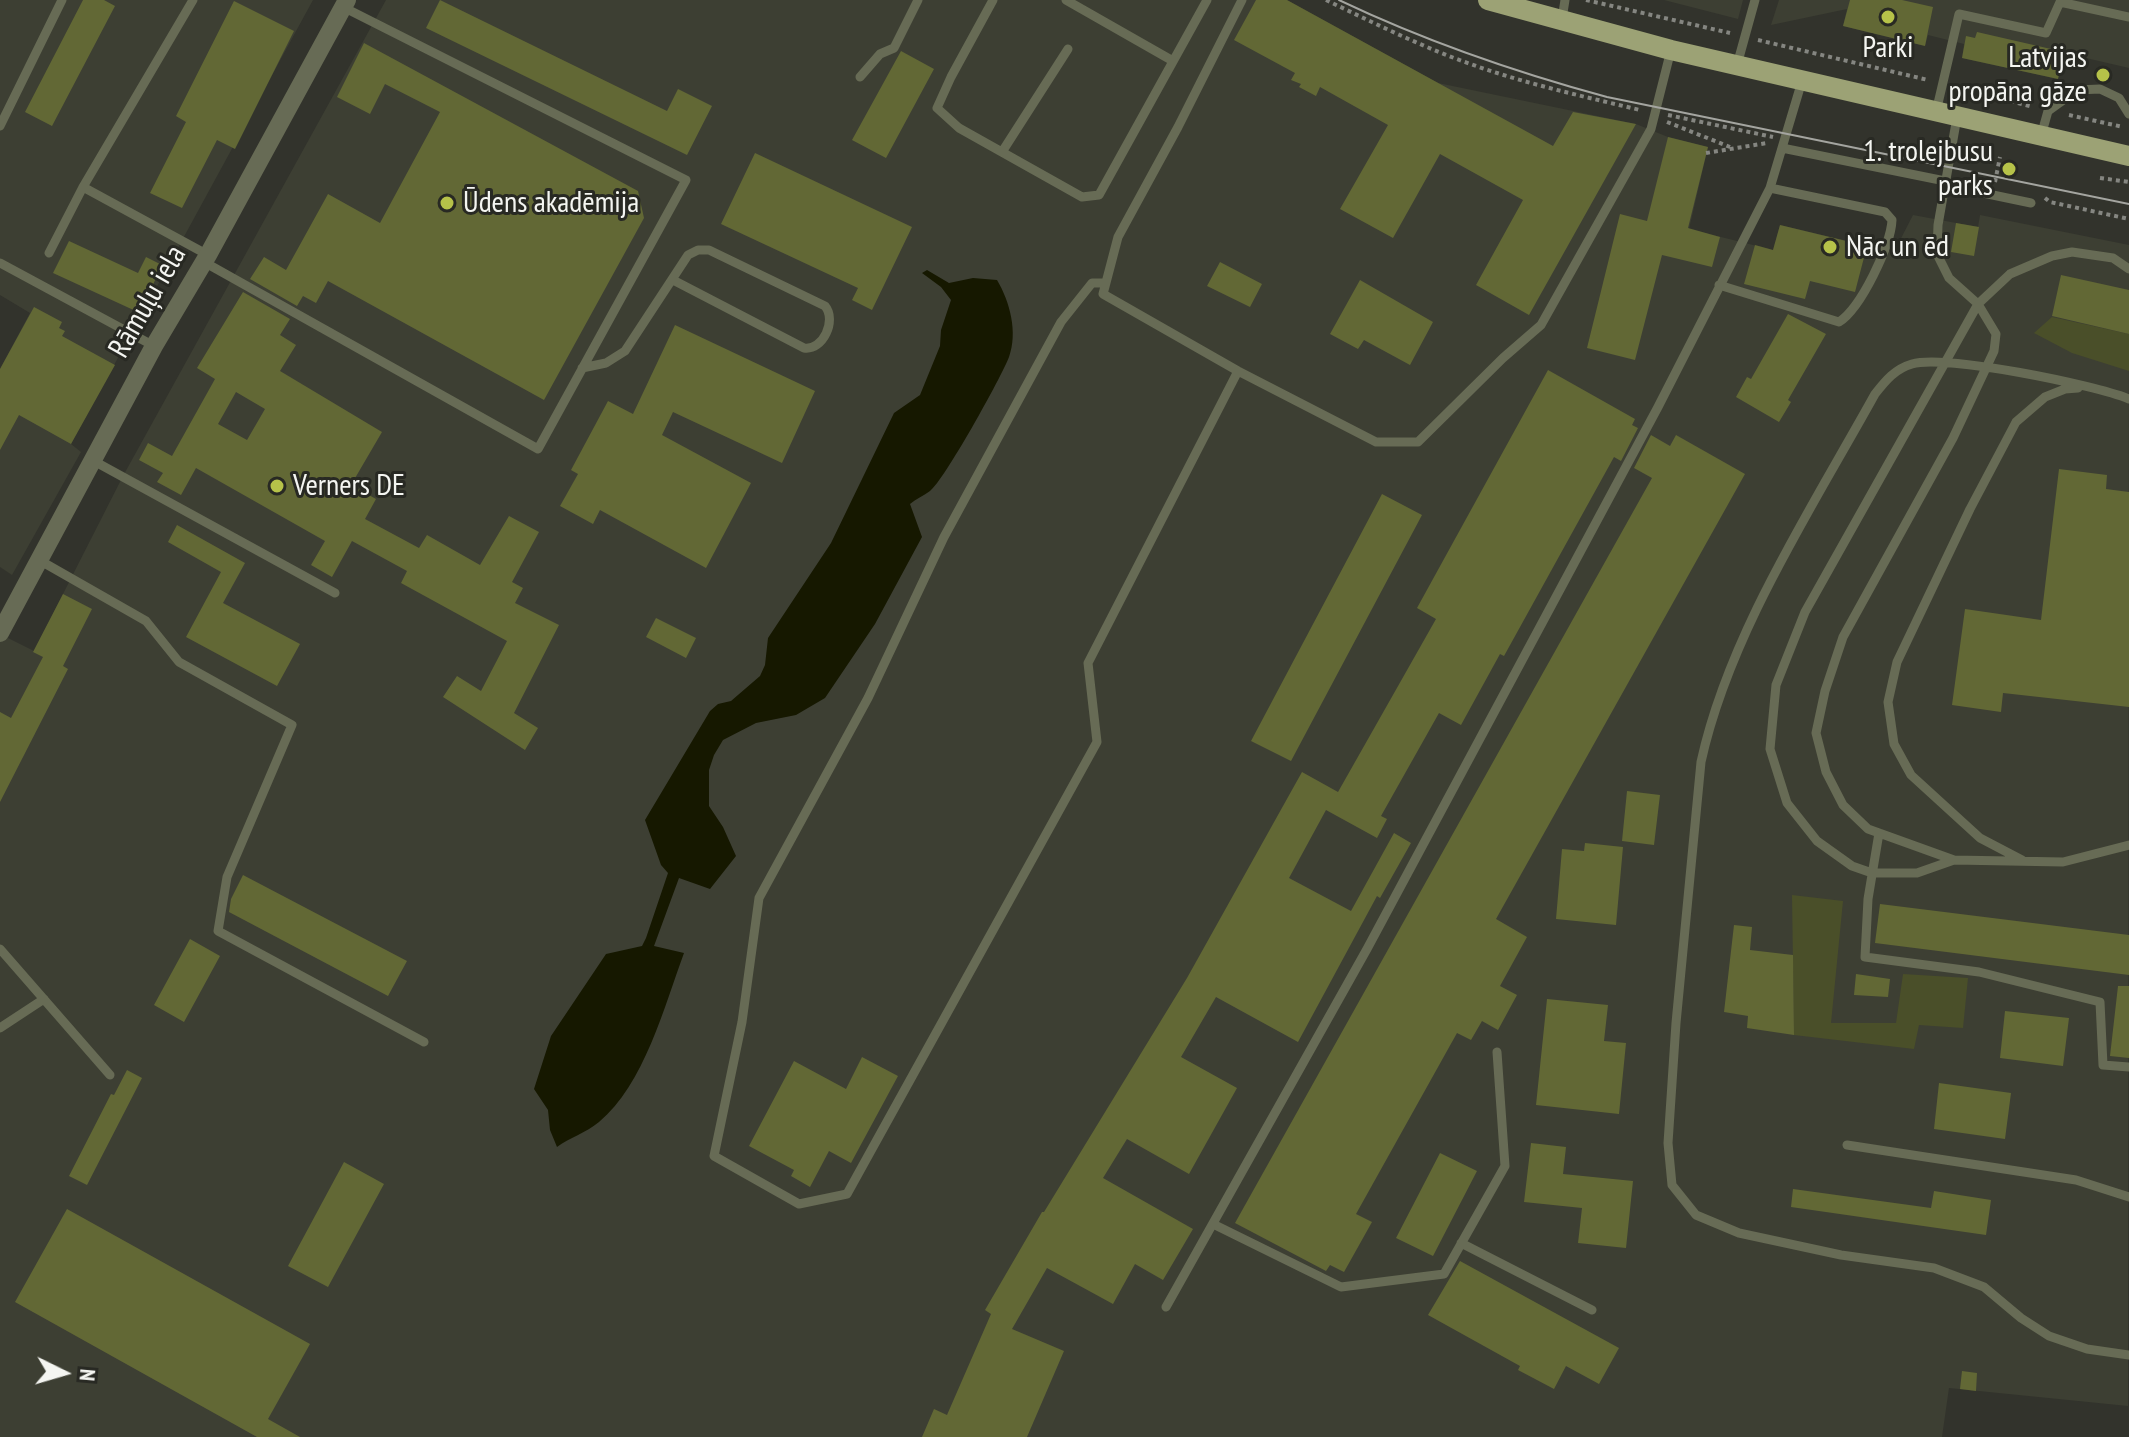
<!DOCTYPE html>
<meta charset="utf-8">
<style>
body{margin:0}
#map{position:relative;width:2129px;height:1437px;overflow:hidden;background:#32332c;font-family:"PT Sans Narrow",sans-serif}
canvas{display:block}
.north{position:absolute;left:24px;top:1333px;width:80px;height:80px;-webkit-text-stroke:6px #282923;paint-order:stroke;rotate:95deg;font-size:22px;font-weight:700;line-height:32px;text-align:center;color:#f4f5f1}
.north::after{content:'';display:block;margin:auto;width:28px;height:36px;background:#f4f5f1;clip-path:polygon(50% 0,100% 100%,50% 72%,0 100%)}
</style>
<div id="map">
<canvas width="2129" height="1437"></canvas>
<div class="north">N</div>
</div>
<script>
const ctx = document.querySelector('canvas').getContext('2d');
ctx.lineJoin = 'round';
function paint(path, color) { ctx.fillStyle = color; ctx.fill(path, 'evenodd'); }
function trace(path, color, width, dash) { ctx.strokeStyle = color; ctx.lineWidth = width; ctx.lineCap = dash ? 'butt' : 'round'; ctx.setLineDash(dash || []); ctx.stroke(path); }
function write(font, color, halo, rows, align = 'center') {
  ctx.font = font + ' "PT Sans Narrow",sans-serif'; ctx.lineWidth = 6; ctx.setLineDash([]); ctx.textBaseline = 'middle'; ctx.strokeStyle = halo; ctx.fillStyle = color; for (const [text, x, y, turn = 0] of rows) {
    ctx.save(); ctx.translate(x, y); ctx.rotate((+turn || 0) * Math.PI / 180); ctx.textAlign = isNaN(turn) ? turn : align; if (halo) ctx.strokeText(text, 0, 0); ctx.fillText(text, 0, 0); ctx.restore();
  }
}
paint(new Path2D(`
 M0,0H313L71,444L81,452L12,575L0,567V369L30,313L0,295Z
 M386,0H1287L1438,83L1636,124L1668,137L1708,147L1689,229L1773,250L1780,225L1894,252L1913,215L1978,227L1980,215L2129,245L2128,1406L1949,1388L1942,1437H0V634L34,651L123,476Z
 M1664,0H1743L1738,19Z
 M1779,0H2129V68L2073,55L2071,66L2061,64L2058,79L1962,58L1964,44L1928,35L1925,46L1843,26L1847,9L1771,25Z`), '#3d3f33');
paint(new Path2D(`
 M2052,317L2129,334V371L2072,353L2034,333Z
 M1792,895L1843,901L1831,1023H1896L1903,974L1968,978L1963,1028L1919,1025L1914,1049L1794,1035Z`), '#4a4f29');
paint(new Path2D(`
 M927,270L949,283L973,278L997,280C1010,302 1018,332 1009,357C1002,376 944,481 930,491C923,496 916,499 910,504L922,537L875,624L825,698L796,715L756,723L723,740L714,755L709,770V806L723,827L736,856L710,889L679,878L654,946L684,953C664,1007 644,1085 599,1122C586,1133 569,1138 557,1147L550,1130L548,1110L534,1089L551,1036L606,954L642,946L646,938L668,873L661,865L645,820L710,711L718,704L731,701L760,676L765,665L768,638L831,543L894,413L920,395L940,346L941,330L951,300L941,287L922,273Z`), '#161800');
paint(new Path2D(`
 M83,0H104L115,6L52,126L25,112Z
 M440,0L667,111L678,89L712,106L687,155L426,28Z
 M1256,0H1287L1553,146L1573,112L1636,124L1529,315L1476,285L1523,200L1440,154L1393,238L1340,209L1388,125L1320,87L1316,96L1299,87L1301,84L1291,80L1295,73L1234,40Z
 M1850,0H1902L1933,7L1925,46L1843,26Z
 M234,1L294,31L235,149L217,140L182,208L150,193L186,122L176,116Z
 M1977,32L2064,52L2058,79L1962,58L1966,36L1975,38Z
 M364,43L638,191L644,218L544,400L328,281L316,303L303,296L297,306L250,279L264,257L286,270L328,194L380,223L440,112L385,84L370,114L337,97Z
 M901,51L934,69L886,158L852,140Z
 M1668,137L1708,147L1688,228L1720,237L1712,267L1662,255L1635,360L1587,348L1620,214L1647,221Z
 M755,153L912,227L872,310L852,300L858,288L721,224Z
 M1956,223L1979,227L1974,256L1951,252Z
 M1780,225L1867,246L1855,292L1810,281L1805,299L1744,284L1755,245L1773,250Z
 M69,241L138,273L146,257L162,265L140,313L53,273Z
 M1220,262L1262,284L1250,307L1207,286Z
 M2061,275L2129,290V334L2052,316Z
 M1360,280L1433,322L1410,365L1364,340L1358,349L1330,334Z
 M243,292L290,319L280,335L296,345L280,371L382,432L351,485L376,499L365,519L419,548L427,535L480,565L509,516L539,532L512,582L523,588L515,603L559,625L514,713L538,728L525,750L443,697L457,676L481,691L507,641L401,583L407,571L352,541L332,577L311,565L325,541L196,468L181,495L157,482L163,473L139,460L148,443L172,456L215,379L197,368ZM236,392L265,409L247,440L218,424Z
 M34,307L62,322L59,328L65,331L62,336L115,365L71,444L19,415L0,450V369Z
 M1788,314L1826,334L1788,400L1791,402L1779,422L1736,397L1747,377L1751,379Z
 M675,325L815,391L782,463L673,412L662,435L751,483L706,568L600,510L593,524L560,506L578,474L571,470L608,401L633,414Z
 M1548,370L1635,419L1632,425L1638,428L1621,461L1614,457L1504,656L1500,654L1461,725L1439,713L1381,816L1387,819L1377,838L1326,810L1289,878L1351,911L1394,833L1411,843L1380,898L1377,896L1298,1042L1216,997L1181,1057L1237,1088L1189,1174L1127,1139L1103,1178L1193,1229L1163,1280L1135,1264L1113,1304L1047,1268L1012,1329L1064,1351L1027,1437H922L934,1409L947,1415L991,1314L985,1310L1042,1212H1044L1187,978L1302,772L1338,792L1436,619L1417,608Z
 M1651,435L1670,446L1676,435L1745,474L1496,919L1527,937L1500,986L1517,995L1498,1030L1482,1021L1471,1040L1457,1033L1356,1214L1372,1222L1344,1272L1330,1265L1326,1271L1235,1223L1652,478L1634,468Z
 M2059,469L2107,475L2106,489L2129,492V707L2003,693L2001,712L1952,705L1965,609L2041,620Z
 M1382,494L1422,515L1291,761L1251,741Z
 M177,525L245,563L223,603L300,644L277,686L186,637L221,572L168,542Z
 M63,594L92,609L63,666L68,669L0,802V712L11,718L43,657L33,652Z
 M656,618L696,638L686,658L646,637Z
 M1627,791L1660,795L1654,845L1622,841Z
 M1585,843L1623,847L1616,925L1556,919L1562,849L1584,851Z
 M243,875L407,961L388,996L229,912L231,899Z
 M1880,904L2129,935V975L1875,943Z
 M1734,925L1752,927L1750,950L1793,955L1794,1035L1747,1028L1748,1016L1724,1012Z
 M190,939L220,956L184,1022L154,1005Z
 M1856,974L1890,979L1888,997L1854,995Z
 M2118,986H2129V1058L2110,1056Z
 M1547,999L1608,1005L1604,1041L1626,1043L1619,1114L1536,1105Z
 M2005,1011L2069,1018L2063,1066L2000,1058Z
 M862,1057L898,1076L851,1163L829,1151L810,1187L791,1176L794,1170L749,1146L794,1061L846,1089Z
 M127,1070L142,1078L87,1185L69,1176L111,1094L114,1095Z
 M1939,1083L2011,1093L2005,1139L1934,1129Z
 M1531,1143L1566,1147L1563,1174L1633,1181L1626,1248L1578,1243L1582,1208L1524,1202Z
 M1440,1153L1477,1171L1433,1256L1396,1238Z
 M344,1162L384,1184L328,1287L288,1266Z
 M1793,1189L1931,1208L1934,1191L1991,1200L1986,1235L1791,1207Z
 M67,1209L310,1344L268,1419L300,1437H257L15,1302Z
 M1460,1261L1619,1348L1599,1384L1566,1366L1554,1389L1518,1370L1520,1366L1428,1315Z
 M1962,1371L1977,1373L1976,1391L1960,1389Z`), '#626835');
trace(new Path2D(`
 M1326,0C1376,24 1426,49 1479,67C1531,85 1586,97 1640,110
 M1586,0L1730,33
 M1758,40L1928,80
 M1956,87L2033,107
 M1668,115L1773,137
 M2069,115L2123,127
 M1667,122L1730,147
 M1706,153L1767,143
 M2100,178L2129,182
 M1995,182L2000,157
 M2045,198L2050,202L2129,219`), '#858681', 4, [4, 4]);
trace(new Path2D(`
 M993,0L951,77L937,108L959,128L1082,197L1099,195L1207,0
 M1066,0L1173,61
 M1242,0L1178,127L1118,237L1103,294L1238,371L1376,442H1418L1503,358L1541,325L1651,129L1671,50
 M1562,19L1565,0
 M1737,65L1755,0
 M860,77L880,54L894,48L918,0
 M1936,112L1959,14L2046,33L2060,2L2129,17
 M1957,117L1938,225L1937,254L1949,278L1978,304L1996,334L1994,351L1953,438L1843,637L1825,691L1816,733L1826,772L1843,805L1868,829L1954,860L2063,862L2129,845
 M0,126L62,0
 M2041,136L2048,111L2077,90L2100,89L2119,98L2129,114
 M1782,148L1945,181L1964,189L2031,203
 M1002,152L1068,49
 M83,187L208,255
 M49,253L83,187L193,0
 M204,262L538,449L686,180L343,7
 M0,263L154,346
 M1106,283H1092L1061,322L944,537L868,698L759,898L742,1022L714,1156L799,1204L847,1194L1097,742L1088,663L1238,371
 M1719,285L1839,322C1861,308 1891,245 1892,220L1885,212L1770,188
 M582,368L606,363L625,351L688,255L698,250H709L825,306C837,320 823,351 804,348L673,280
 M2129,399C2095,385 1944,354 1912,364C1895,369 1886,380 1875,394C1812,508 1729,634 1701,762L1676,1023L1668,1143L1672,1185L1696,1215L1739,1233L1841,1255L1934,1268L1984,1287L2021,1318L2049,1336L2087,1349L2129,1355
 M92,460L335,593
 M39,560L146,621L179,662L292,725L227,877L218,931L424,1042
 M1879,833L1868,899L1865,957L1979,972L2100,1002L2103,1065L2129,1067
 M1954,860L1917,873H1872L1852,866L1817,841L1787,803L1770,749L1776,685L1805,612L1978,304L2010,274L2052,256L2072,252L2113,258L2129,269
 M2022,860L1980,838L1911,775L1894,744L1888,702L1897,662L1970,509L2016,422L2045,397L2065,389L2078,388
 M0,949L110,1075
 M0,1028L44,999
 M1847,1145L2076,1180L2129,1197
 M1213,1224L1341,1287L1444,1274L1505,1166L1497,1052
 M1461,1243L1592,1310
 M1166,1307L1367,949L1658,407L1770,188L1802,81`), '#676b55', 9);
trace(new Path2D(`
 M0,633L154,346L208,255L347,0`), '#676b55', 18);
trace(new Path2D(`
 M1488,0L1671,50L2129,156`), '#9ca275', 20);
trace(new Path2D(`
 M1339,0C1425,41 1515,72 1607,97L2129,204`), '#a4a5a0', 2);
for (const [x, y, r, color] of [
 [1888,17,8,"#b6c249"],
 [2103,75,8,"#b6c249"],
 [2009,169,8,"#b6c249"],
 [447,203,8,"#b6c249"],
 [1830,247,8,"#b6c249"],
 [277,486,8,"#b6c249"]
]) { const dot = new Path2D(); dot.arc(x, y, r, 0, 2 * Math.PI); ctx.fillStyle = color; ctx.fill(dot); trace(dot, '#282923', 3); }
write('30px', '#f4f5f1', '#282923', [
 ["Parki",1888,48,"center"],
 ["Latvijas",2087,58,"right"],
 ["propāna gāze",2087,92,"right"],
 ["1. trolejbusu",1993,152,"right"],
 ["parks",1993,186,"right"],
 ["Ūdens akadēmija",463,203],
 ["Nāc un ēd",1846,247],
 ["Verners DE",293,486]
], 'left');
write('30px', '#f4f5f1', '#282923', [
 ["Rāmuļu iela",148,302,-60]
]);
</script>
